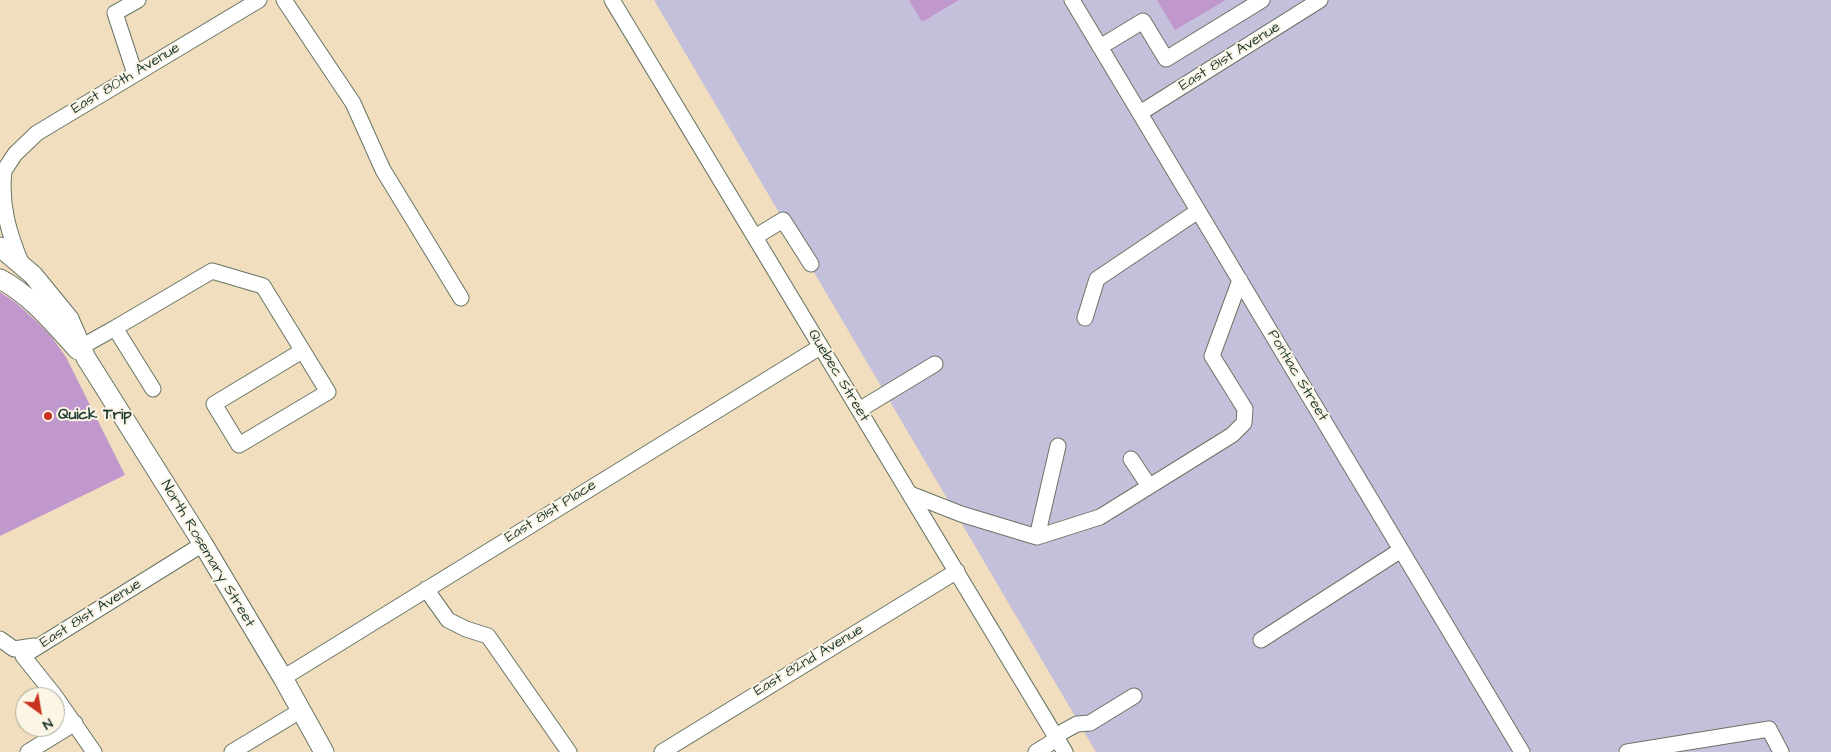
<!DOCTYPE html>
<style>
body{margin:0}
#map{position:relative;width:1831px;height:752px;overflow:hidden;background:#f1debe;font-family:"Architects Daughter",sans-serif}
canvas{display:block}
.north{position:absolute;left:15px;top:687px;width:50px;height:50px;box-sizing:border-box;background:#fcf5e5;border:1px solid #a4ab9e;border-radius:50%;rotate:148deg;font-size:14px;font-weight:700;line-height:20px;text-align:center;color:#1f3d34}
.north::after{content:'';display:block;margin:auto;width:18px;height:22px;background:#c8321e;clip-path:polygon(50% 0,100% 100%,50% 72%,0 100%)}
</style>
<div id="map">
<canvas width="1831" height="752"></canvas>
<div class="north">N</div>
</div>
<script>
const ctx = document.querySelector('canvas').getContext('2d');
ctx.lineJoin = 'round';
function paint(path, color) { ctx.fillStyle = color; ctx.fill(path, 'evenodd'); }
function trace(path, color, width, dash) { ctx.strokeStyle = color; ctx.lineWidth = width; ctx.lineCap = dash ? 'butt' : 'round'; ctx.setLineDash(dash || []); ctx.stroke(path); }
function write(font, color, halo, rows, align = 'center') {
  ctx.font = font + ' "Architects Daughter",sans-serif'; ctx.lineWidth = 4; ctx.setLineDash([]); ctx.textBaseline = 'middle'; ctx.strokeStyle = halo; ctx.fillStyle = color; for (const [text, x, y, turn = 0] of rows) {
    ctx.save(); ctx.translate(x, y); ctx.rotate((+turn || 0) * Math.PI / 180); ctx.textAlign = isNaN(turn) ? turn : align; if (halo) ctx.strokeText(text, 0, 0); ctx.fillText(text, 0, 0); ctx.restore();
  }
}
paint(new Path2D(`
 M654,0H1831V752H1096Z`), '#c4c0db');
paint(new Path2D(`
 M909,0H959L922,22Z
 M1157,0H1226L1175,30Z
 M0,292L15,302L34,319L51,336L66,357L125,475L0,536Z`), '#c198ce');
const minor = new Path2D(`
 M284,0L353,103L383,170L461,298
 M612,0L1065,752
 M1072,0L1522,752
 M1100,47L1143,21L1166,59L1262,0
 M135,74L115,13L138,0
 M1140,113L1320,0
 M4,171C0,205 9,234 22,265
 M0,177L15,154L37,133L259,0
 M755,237L783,220L811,264
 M1085,318L1097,279L1198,211
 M115,328L212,271L263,286L328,392L239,445L214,404L302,351
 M81,347L115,328L153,389
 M859,410L935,364
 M1131,459L1149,486
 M910,494L961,514L1037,537L1100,517L1232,435L1244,423L1245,409L1212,356L1240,280
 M1037,537L1058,446
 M426,589L448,620L466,629L488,636L569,752
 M0,639L14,649L34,646
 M1261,640L1401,550
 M283,678L820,347
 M1055,736L1077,724L1090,723L1134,696
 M28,752L75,723
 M94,752L55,696L23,656L203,544
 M232,752L300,711
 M662,752L957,571
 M1036,752L1057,739
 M1627,752L1769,729L1781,752`);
const major = new Path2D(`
 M0,247L33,275L69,319L86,358L203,544L283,678L324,752
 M0,279C32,296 54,324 78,350`);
trace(minor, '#687564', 17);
trace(major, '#687564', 21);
trace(minor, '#fff', 15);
trace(major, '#fff', 19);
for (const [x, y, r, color] of [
 [48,416,5,"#c8321e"]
]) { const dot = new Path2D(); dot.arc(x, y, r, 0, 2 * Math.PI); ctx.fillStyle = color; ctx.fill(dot); trace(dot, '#fcf5e5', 2); }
write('15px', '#1f3d34', '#fcf5e5', [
 ["East 81st Avenue",1230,57,-32],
 ["East 80th Avenue",126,79,-31],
 ["Quebec Street",838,376,59],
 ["Pontiac Street",1297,376,59],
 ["East 81st Place",551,512,-32],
 ["North Rosemary Street",207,554,59],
 ["East 81st Avenue",91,614,-32],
 ["East 82nd Avenue",809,661,-31]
]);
write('bold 15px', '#1f3d34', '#fcf5e5', [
 ["Quick Trip",58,416]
], 'left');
</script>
